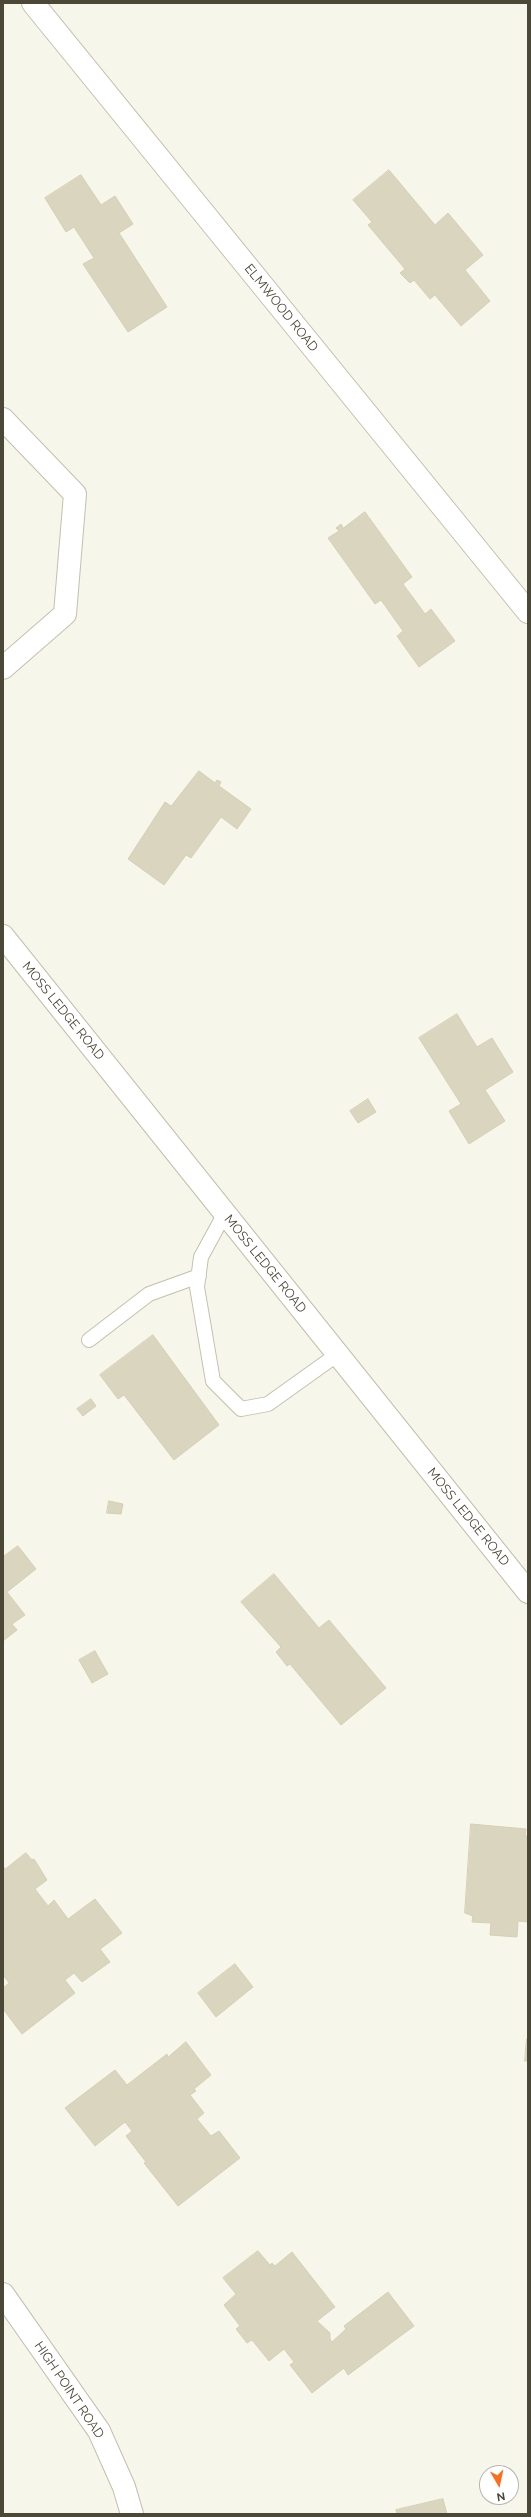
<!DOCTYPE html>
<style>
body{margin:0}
#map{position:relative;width:531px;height:2517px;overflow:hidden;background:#f7f6eb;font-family:Raleway,sans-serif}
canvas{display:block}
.frame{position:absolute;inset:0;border:4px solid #4c4837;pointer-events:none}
.north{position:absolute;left:479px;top:2465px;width:40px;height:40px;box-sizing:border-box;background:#fff;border:1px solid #b7b6af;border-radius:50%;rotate:171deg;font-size:11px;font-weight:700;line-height:16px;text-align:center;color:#4c4837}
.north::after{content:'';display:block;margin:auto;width:14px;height:18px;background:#ff6d19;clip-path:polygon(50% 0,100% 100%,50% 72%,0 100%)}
</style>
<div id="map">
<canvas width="531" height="2517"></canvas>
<div class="frame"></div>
<div class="north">N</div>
</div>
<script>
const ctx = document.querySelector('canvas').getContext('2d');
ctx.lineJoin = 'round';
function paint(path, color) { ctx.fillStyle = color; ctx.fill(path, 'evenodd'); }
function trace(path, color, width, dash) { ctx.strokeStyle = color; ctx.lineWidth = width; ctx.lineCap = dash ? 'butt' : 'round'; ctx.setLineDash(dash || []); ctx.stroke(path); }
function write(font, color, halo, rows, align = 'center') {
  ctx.font = font + ' Raleway,sans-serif'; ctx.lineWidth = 4; ctx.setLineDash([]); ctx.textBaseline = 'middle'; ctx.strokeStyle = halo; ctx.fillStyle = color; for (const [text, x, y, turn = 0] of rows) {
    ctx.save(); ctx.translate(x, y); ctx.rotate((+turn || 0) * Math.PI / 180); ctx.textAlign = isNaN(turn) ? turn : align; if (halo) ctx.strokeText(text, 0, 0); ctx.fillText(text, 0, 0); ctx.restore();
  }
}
const building = new Path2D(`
 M389,170L435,225L448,213L483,255L465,270L490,301L461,326L435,295L430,299L414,280L410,283L400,273L405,269L368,225L372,222L353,200Z
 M81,175L101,205L115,196L133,224L119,233L167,307L128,332L83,264L94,258L74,227L66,232L45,198Z
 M365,512L412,577L403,584L425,614L431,609L455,641L419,667L397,636L403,631L381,600L375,604L328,538L339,531L336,528L341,524L343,528Z
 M199,771L215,783L217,780L221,782L219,786L251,809L237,829L221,817L191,858L186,855L164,885L128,859L165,802L171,806Z
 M457,1014L477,1047L492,1038L513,1072L485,1090L505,1121L469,1144L449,1111L461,1104L419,1038Z
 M368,1099L376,1112L358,1123L350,1111Z
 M153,1335L219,1425L174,1460L124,1395L118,1399L100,1375Z
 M91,1399L96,1406L83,1416L77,1409Z
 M109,1501L123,1504L121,1514L107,1513Z
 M18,1546L36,1569L7,1592L25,1615L12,1624L17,1630L3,1641V1557Z
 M274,1574L319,1628L329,1620L386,1688L341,1725L290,1664L287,1666L276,1652L281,1647L241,1602Z
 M95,1651L108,1674L92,1683L79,1660Z
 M471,1824L526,1829L525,1836H528V1922L518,1921L517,1937L490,1935L491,1923L472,1922L473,1916L465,1913Z
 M26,1853L32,1860L34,1859L47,1880L35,1889L48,1906L54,1900L68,1919L95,1899L122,1933L100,1949L110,1962L82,1982L74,1973L65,1980L75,1993L22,2034L3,2009V1988L9,1983L3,1975V1866L5,1869Z
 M235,1964L253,1987L216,2017L198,1993Z
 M527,2039H528V2061H525Z
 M186,2042L211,2075L194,2089L196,2091L190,2095L204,2113L197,2119L211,2136L219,2131L240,2158L178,2206L144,2163L146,2162L126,2136L132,2131L125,2122L95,2146L65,2108L115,2070L127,2085L167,2054L168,2057Z
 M258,2251L270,2265L272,2263L275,2266L292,2252L335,2307L317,2321L330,2333V2339L332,2342L346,2329L344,2326L388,2292L414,2326L348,2375L344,2368L312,2393L290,2365L294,2362L284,2349L269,2361L252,2340L247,2343L236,2329L240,2326L224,2305L236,2294L223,2278Z
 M443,2499L447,2514H397L396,2510Z`);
paint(building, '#dad5bf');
trace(building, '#d5cfb1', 1);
const service = new Path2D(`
 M225,1213L201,1257L197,1287L213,1381L241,1409L268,1404L338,1354
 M89,1340L149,1294L199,1276`);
const minor = new Path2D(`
 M33,3L528,612
 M3,419L75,494L65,614L3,668
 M3,936L528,1592
 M3,2294L99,2431L124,2487L132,2514`);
trace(service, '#c3c0ac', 16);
trace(minor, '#c3c0ac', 24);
trace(service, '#fff', 14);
trace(minor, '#fff', 22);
write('13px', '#4c4837', '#fff', [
 ["ELMWOOD ROAD",281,308,51],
 ["MOSS LEDGE ROAD",63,1011,51],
 ["MOSS LEDGE ROAD",265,1264,51],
 ["MOSS LEDGE ROAD",468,1517,51],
 ["HIGH POINT ROAD",69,2390,56]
]);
</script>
